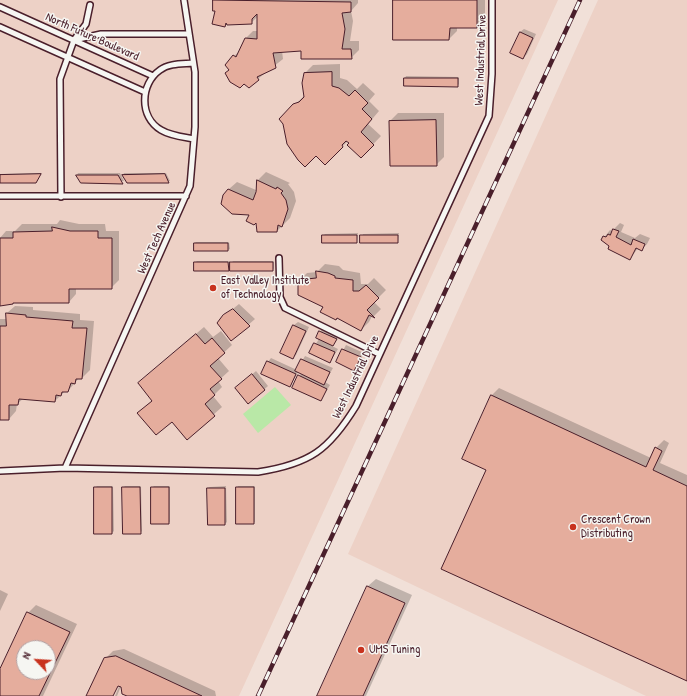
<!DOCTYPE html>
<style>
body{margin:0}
#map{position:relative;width:687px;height:696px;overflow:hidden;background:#f1e0d8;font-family:"Patrick Hand",sans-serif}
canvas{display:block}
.north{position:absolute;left:16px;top:640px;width:40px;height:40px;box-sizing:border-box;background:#f6f6f2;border:1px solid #b1a0a2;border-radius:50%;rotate:295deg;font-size:11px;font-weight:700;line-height:16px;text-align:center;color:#4a1f2b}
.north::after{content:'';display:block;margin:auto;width:14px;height:18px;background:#c8321e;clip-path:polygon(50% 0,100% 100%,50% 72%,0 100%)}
</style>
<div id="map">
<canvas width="687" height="696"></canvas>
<div class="north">N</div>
</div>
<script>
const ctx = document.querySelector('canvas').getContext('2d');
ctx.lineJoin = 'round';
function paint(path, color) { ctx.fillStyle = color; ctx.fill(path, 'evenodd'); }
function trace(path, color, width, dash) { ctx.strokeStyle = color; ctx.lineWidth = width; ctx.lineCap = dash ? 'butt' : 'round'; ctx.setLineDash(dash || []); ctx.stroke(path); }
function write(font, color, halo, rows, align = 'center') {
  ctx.font = font + ' "Patrick Hand",sans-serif'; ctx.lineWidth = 3; ctx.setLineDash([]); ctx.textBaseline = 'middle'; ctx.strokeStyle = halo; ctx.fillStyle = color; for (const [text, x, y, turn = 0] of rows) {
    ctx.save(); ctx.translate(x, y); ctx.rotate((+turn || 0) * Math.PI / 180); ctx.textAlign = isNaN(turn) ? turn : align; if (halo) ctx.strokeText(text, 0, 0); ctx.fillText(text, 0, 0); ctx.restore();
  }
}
paint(new Path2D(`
 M0,0H558L239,696H0ZM24,648H48V672H24Z
 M598,0H687V696H646L348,554Z`), '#edd1c6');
paint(new Path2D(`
 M275,387L291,405L258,433L243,414Z`), '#b9e8a7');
paint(new Path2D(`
 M214,0H358V3L351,11L353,21L350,41H359V50L351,58L302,50L282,51L283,59L249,86L230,70L234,56L241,50L245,39L253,31H258V16L251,23L227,24L225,26L216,10H214Z
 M394,0H485V19L477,27H457V31L449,39Z
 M524,29L536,34L527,54L523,58L520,32Z
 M340,64V78L347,80L357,89L363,83L375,94L369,101L379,111L368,124L381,136L361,157L348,141L325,163L316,155L293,152L285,135L284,124L280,119L305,95V73L313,65Z
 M406,76L459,77V84L457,86L405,78Z
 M398,113H444V157L436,165L390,121Z
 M266,172L290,183L288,184L294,192L296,201L290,218L277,231L257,221L229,189L237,182L256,190L258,180Z
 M41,173L37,180L0,182V174Z
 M78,173H120L124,181L81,182L77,175Z
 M124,173H166L170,181L128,182L123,175Z
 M60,220L79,224H105L106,231H119V280L111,288H76V294L69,302H14L0,305V238L6,231H15L22,224H57Z
 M620,223L624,225L621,232L635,238L640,234L650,238L647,244L642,249L638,248L630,259L602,240L610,230L612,231Z
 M358,233L357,242L323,236L325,234Z
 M399,233L398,242H361L363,234Z
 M196,242H229L230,249L228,250L195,243Z
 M197,261H230V265L233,261H274V268L273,270L231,267L228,270L195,263Z
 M325,264L339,266L343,270L360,273L361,284H368L374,278L386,290L374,302L381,309L374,316H372L369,322L361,330L324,306L299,281L307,273L317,272Z
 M239,304L255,319L231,340L224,316Z
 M15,306L33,307V310L80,314V320L94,321L90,370L82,378H79L68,391H65L55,401L24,398L17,404L16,411L9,419H0V319H7V313Z
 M298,322L309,327L296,355L292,358L281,353L294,325Z
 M204,327L213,337L221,331L232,345L218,358L229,371L218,381L222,387L213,396L222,407L187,438L172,420L146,406L153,400L147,376Z
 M323,328L340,335L332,346L338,349L330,362L310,353L319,339L320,332Z
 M346,345L364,353L354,369L337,362Z
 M305,356L333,368L325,382L330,385L321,400L299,376L302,373L298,372L290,386L268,362L271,358L297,370Z
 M256,371L268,386L249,403L240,385Z
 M499,388L651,458L656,448L664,440L669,443L660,463L687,475V680L487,469L491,396Z
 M97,486H113L114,531L112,533H95V488Z
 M125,486H141L142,531L140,533L123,488Z
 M154,486H170V522L168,523L152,488Z
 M226,486L227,522L225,524L208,488L210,487Z
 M238,486H255V522L253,523L237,488Z
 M376,579L412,595L366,696H318L368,586Z
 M0,590L8,594L0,611Z
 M36,605L77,624L43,696H0V672L28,613ZM24,648H48V672H24Z
 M124,649L215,691L216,696H129L121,686L117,696H115L121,682L119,681L112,696H88L105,659L113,651Z`), '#0003');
const building = new Path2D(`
 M213,0L351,2V12L342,13L345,29L342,49H351L352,59H301V51L273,53L276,68L257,77L259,80L249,88L244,84L240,88L230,82L225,73L229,70L225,65L233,55L236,57L245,38L257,39V14L252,19V24L227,25L226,23L225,27L212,24L215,11H213Z
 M393,0H477V28H450L449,40H393Z
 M520,32L533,38L523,59L510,53Z
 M332,72V86L339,88L349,96L355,90L368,103L362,109L372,119L361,132L374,145L361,158L347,145L349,143L346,141L342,145L343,147L325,165L316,156L305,167L298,160L287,144L283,124L279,119L293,104L299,102L304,97L302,83L304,73Z
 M404,78H458V87L404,86Z
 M436,120L437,166H390L389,121Z
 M41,174L36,183H0V175Z
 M165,174L169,183H127L122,175Z
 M76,175H118L123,184L81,183Z
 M257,180L276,189L277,187L283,191L281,193L286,200L288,209L282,227L278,225L277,232H257L256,223L254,225L246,221L249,215L232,214L221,204L223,195L228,189L253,200L256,192Z
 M52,227L70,231H98V238H112V289H69V303H13V304L0,306V238H13V232L52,231Z
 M613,229L619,231L616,237L631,245L633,239L645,244L642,251L636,248L630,260L608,249L609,246L601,240L603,236L606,237L608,234L610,235Z
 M322,235H357V243H322Z
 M360,235H398V243H360Z
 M194,243H228V251H194Z
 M194,262H228L229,271H194Z
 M230,262H273V271H230Z
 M316,271L328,273L335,276V278L353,280V291H359L366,285L379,298L367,310L375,318L369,315L361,331L337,318L336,320L320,312L323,307L298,295V280L316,278Z
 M233,309L250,326L231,341L217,323L223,315Z
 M6,313L26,315V317L73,321L72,328H87L82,379H76L75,384L71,383L68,392H62L61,396L56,395L55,402L19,399L18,405H9V420H0V326H6Z
 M293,325L306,331L293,359L280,353Z
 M319,331L337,339L333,346L316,338Z
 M196,334L205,344L212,338L225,353L210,366L222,379L210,389L215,395L205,404L215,416L187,440L172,422L156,435L137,413L152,401L138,383Z
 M314,343L335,352L330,363L309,353Z
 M342,349L361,357L354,371L336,362Z
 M301,359L330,372L324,385L295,371Z
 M267,361L296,374L290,387L261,374Z
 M252,374L265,390L248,404L235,388Z
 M298,375L327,389L321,401L292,388Z
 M491,395L646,467L655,447L662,451L653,470L687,486V681L441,569L486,470L462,459Z
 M94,487H112V534H94Z
 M122,487H140L141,534H123Z
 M151,487H169V524H151Z
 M236,487H254V524H236Z
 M207,488H225V525H208Z
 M367,586L405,603L363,696H317Z
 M27,612L70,632L39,696H0V669ZM24,648H48V672H24Z
 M116,656L202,696H127L122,694L121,687L118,686L113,696H86L104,658Z`);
paint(building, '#e5ad9d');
trace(building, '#4a1f2b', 1);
const lane = new Path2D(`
 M0,7L153,76
 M0,27L145,92
 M74,40L101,34H188
 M193,63C183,64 169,63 160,70C140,84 139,117 161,130C171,136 184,137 194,139
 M0,196H186
 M61,197L60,79L74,40L86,24L90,5
 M279,258L280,297L285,308L379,354
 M65,468L190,186L195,127V72L184,0
 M0,471L65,468L258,472C310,464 329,450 356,406L489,116L492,74V0`);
trace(lane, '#4a1f2b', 8);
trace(lane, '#f6f6f2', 5);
const rail = new Path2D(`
 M258,696L580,0`);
trace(rail, '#4a1f2b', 4.5);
trace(rail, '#f6f6f2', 3, [9]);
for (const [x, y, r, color] of [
 [213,288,4,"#c8321e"],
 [573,527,4,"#c8321e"],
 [361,650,4,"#c8321e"]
]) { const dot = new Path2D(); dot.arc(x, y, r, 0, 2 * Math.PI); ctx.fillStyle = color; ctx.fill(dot); trace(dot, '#f6f6f2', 1.5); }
write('12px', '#4a1f2b', '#f6f6f2', [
 ["North Future Boulevard",92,37,24],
 ["West Industrial Drive",481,60,-88],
 ["West Tech Avenue",157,238,-66],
 ["West Industrial Drive",356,377,-64]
]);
write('12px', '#4a1f2b', '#f6f6f2', [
 ["East Valley Institute",221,281],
 ["of Technology",221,295],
 ["Crescent Crown",581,520],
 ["Distributing",581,534],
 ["UMS Tuning",369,650]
], 'left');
</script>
